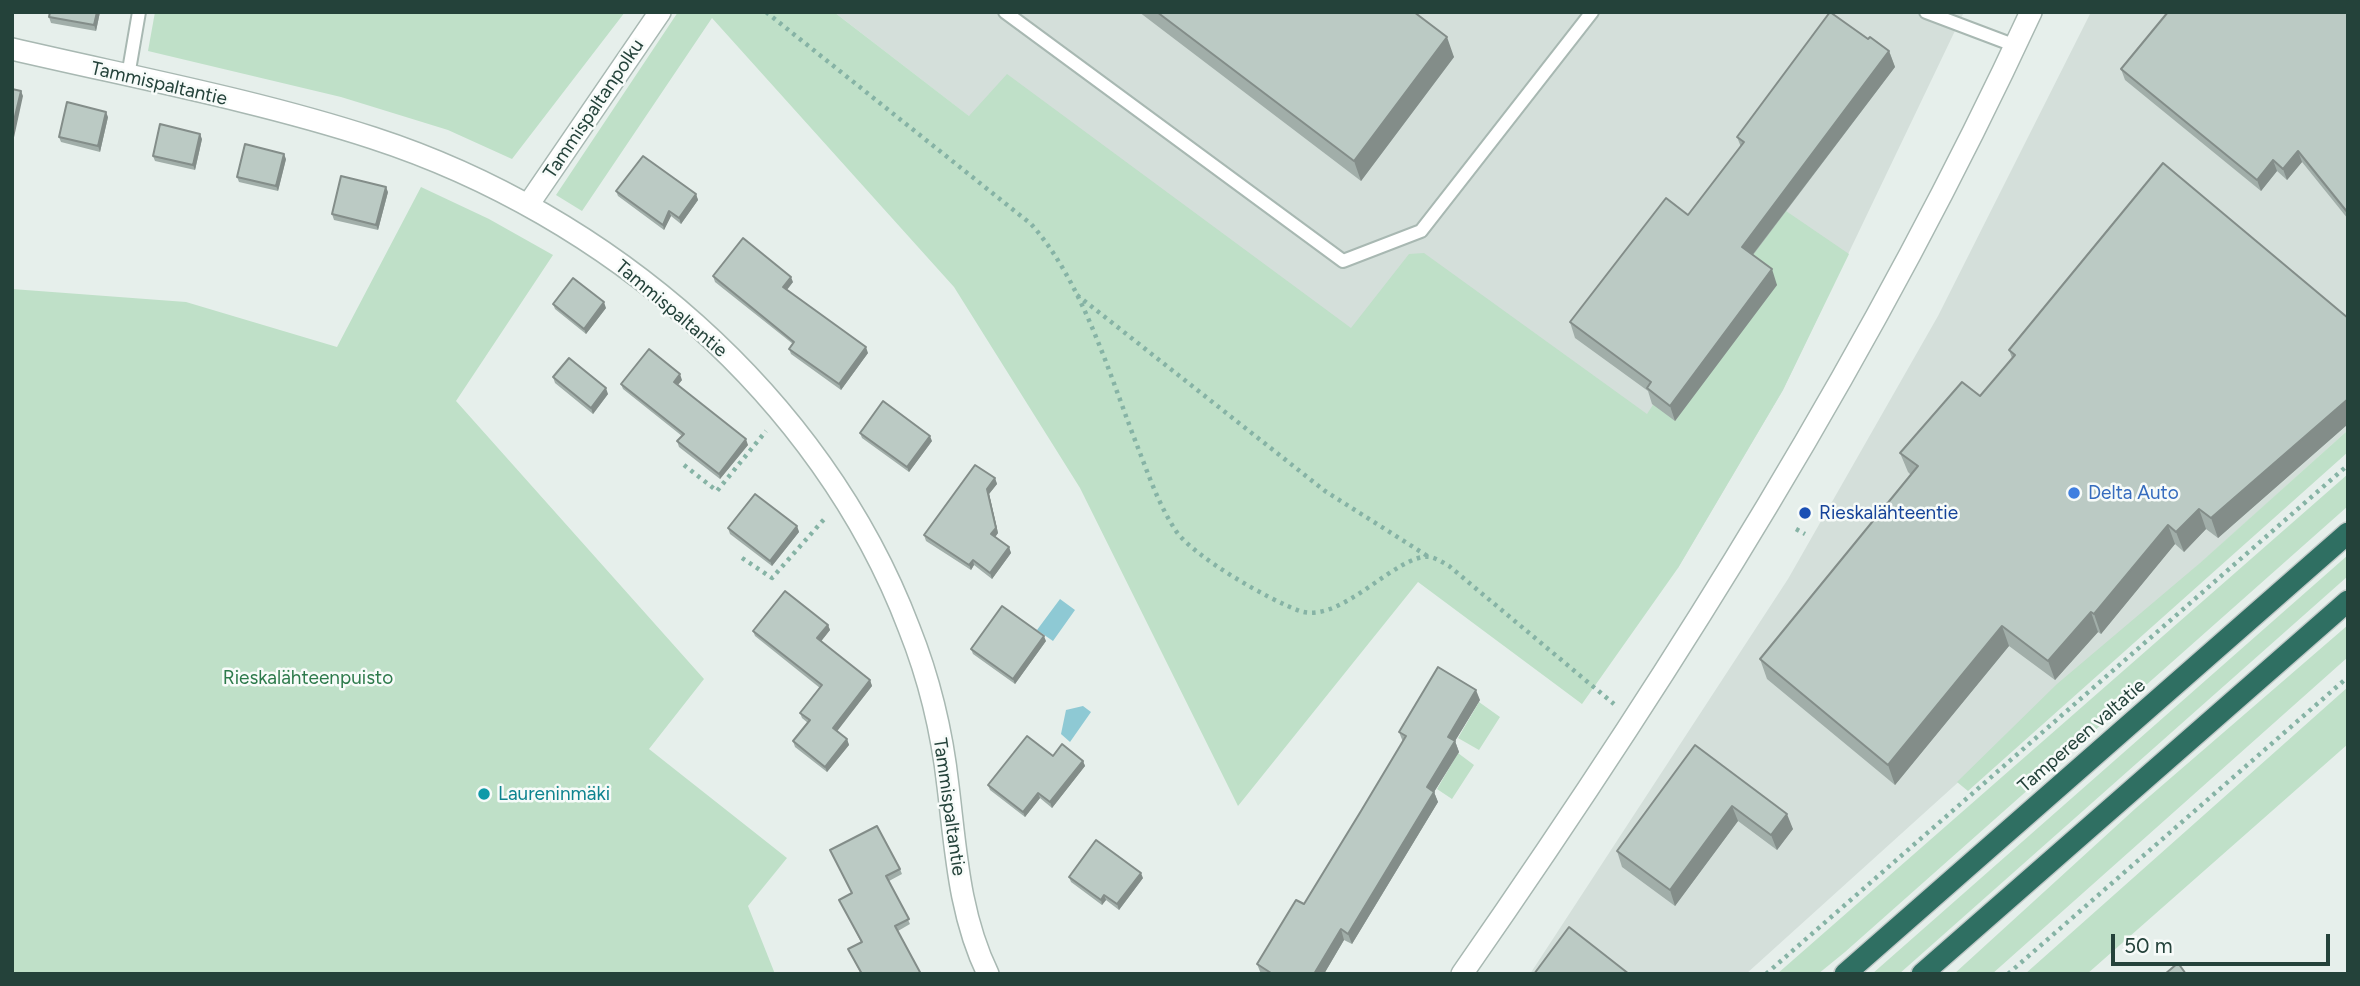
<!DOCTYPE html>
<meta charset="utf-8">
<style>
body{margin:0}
#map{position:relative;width:2360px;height:986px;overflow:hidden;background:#e6efeb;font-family:Figtree,sans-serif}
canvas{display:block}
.frame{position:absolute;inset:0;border:14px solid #24423a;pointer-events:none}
.scale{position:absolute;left:2111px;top:934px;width:219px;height:32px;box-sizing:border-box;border:4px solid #24423a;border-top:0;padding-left:9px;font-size:21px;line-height:24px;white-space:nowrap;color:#24423a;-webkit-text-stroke:5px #f7fbf9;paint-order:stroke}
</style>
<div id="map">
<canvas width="2360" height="986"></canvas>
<div class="frame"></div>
<div class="scale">50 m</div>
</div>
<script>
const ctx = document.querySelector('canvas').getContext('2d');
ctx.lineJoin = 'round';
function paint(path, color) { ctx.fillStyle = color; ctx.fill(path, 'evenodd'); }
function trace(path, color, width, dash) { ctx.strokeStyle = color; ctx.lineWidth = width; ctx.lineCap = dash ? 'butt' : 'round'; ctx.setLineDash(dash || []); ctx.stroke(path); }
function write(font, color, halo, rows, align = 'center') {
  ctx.font = font + ' Figtree,sans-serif'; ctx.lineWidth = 5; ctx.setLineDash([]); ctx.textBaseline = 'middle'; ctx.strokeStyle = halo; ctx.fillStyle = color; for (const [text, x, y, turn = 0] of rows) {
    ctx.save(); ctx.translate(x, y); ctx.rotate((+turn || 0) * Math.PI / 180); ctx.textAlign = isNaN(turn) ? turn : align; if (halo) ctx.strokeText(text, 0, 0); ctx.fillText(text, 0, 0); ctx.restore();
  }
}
paint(new Path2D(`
 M834,12H1964L1783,390L1678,568L970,117Z
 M2091,12H2348V430L1746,974H1530L1788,579L1938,316Z`), '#d4dfda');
paint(new Path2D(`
 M155,12H625L512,159L448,130L341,97L148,51Z
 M678,12H834L969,116L1007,74L1351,328L1409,254L1424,253L1647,414L1743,268L1786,211L1849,254L1783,390L1678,568L1582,704L1418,582L1238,806L1080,488L954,287L712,18L582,211L556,195Z
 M421,187L489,219L553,255L456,401L704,679L649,749L787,858L748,906L775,974H12V289L186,302L337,347Z
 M2348,430V452L1968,791L1957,782L2057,684L2200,563Z
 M2348,474V506L1845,952L1818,974H1777Z
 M2348,555V576L1899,974H1872Z
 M2348,625V657L1992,974H1954L2136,808Z
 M2348,687V744L2087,974H2025Z
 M1479,702L1500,717L1479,750L1458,738Z
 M1458,753L1474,765L1452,799L1437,789Z`), '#bfe0c8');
paint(new Path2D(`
 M1060,599L1075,610L1053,641L1037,630Z
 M1083,706L1091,712L1070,742L1061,734L1066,710Z`), '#8ec9d4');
const lane = new Path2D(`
 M1005,12L1343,261L1421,231L1592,12
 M1926,12L2016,46
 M128,76L139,12`);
const street = new Path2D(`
 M12,49C132,77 256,100 373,138C607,214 821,396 909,628C929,678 942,732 948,786C956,851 959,914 988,974
 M528,205L660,12
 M1462,974C1675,668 1874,351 2031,12`);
const highway = new Path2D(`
 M1845,974L2348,533
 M1922,974L2348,601`);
trace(lane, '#a8b8b2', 16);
trace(street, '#a8b8b2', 24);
trace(highway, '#c2cac8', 24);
trace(new Path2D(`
 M766,12L1031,224C1084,283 1111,380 1140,453C1150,479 1160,507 1176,531C1194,557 1269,600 1300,611C1341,625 1398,552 1430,557C1436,558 1444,563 1449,566L1614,704
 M1077,295L1325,491L1429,557
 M684,465L717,491L766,431
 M1796,529L1805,534
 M742,558L772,578L826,517
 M1766,974L2348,465
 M2008,974L2348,677`), '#86b3a5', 4.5, [3.5, 5]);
trace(lane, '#fff', 12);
trace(street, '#fff', 21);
trace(highway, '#2f6f62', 21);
paint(new Path2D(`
 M50,12H100L96,31L51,23L49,17Z
 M1139,12H1414L1454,57L1361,181Z
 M2348,12V219L2302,162L2287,180L2277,171L2261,191L2125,80L2121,69Z
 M1868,39L1889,51L1895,67L1753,255L1777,285L1675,421L1652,404L1648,391L1575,338L1570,322L1688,215L1741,147L1737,137Z
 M108,117L100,152L61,142L59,137Z
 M202,139L195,170L155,161L153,156Z
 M286,159L278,191L239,182L237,177Z
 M616,191L696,194L698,200L681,224L671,216L664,230L618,196Z
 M388,192L378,230L334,220L332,214Z
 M713,276L793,282L787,290L868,353L841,390L791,354L789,349L793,344L715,282Z
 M553,304L606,308L586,334L555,309Z
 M2348,318V424L2218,538L2206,529L2184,552L2175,544L2101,634L2098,632L2055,680L2009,646L1895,785L1767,679L1760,659L1911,475L1908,472L1900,453L1980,396L2012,358L2009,350Z
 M553,377L608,394L593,414L555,383Z
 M682,380L678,385L748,445L720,479L679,447L677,441L682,436L623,389L621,384Z
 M860,433L932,441L909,472L862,438Z
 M995,478L997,484L989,494L998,533L995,537L1009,547L1011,553L992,579L974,565L971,570L926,541L924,535Z
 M797,526L799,532L772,566L730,534L728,528Z
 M828,625L830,630L821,641L870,680L872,686L836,731L847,739L849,745L827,772L795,747L793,741L808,723L802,718L800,713L820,688L755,636L753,631Z
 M1046,641L1015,684L973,654L971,649Z
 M1480,700L1455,741L1459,752L1434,792L1438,802L1352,944L1344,940L1324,974H1261L1257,964L1304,904L1403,742L1399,732Z
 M1695,745L1793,829L1777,850L1738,821L1675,906L1622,867L1617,851Z
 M1053,756L1083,761L1085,766L1052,808L1040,798L1025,817L990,790L988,785Z
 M830,850L900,869L902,874L889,881L910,924L898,931L921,974H861L848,949L861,942L839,900L852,893Z
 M1069,877L1143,878L1119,910L1106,900L1102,905L1071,882Z`), '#a1aea9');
paint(new Path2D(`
 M97,12H100L96,31L94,25Z
 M1447,37L1454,57L1361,181L1354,161Z
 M1889,51L1895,67L1747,262L1742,247Z
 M21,91L23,96L13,142L12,129Z
 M106,112L108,117L100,152L98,146Z
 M200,134L202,139L195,170L193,165Z
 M2298,151L2302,162L2287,180L2283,169Z
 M284,154L286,159L278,191L276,186Z
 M2273,160L2277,171L2261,191L2257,180Z
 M386,187L388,192L378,230L376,225Z
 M696,194L698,200L681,224L679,218Z
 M669,211L671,216L664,230L663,225Z
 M1772,269L1777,285L1675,421L1670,406Z
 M791,277L793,282L785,292L783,287Z
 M604,302L606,308L586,334L584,329Z
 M866,347L868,353L841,390L839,384Z
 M680,374L682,380L676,387L674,382Z
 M606,388L608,394L593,414L591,408Z
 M2348,399V424L2218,538L2211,518Z
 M930,436L932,441L909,472L907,467Z
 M746,439L748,445L720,479L719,474Z
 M995,478L997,484L989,494L998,533L993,540L991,534L987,489Z
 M2199,509L2206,529L2184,552L2176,532Z
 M2168,525L2175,544L2101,634L2094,614Z
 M797,526L799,532L772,566L770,561Z
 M1009,547L1011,553L992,579L990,573Z
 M973,560L974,565L971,570L969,565Z
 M2091,612L2098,632L2055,680L2048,661Z
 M828,625L830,630L819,644L817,638Z
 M2002,626L2009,646L1895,785L1888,765Z
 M1044,636L1046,641L1015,684L1013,679Z
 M870,680L872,686L835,734L833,728Z
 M1476,690L1480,700L1455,741L1459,752L1434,792L1438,802L1352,944L1348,934L1427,787L1448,737Z
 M847,739L849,745L827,772L825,767Z
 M1083,761L1085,766L1052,808L1050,802Z
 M1038,793L1040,798L1025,817L1023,812Z
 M1732,806L1738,821L1675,906L1670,890Z
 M1787,814L1793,829L1777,850L1771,835Z
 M1141,873L1143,878L1119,910L1117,904Z
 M1104,895L1106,900L1102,905L1101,900Z
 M1341,929L1344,940L1324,974H1314Z`), '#838d89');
const building = new Path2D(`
 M50,12H97L94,25L49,17Z
 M1157,12H1414L1447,37L1354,161Z
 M1830,12L1868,39L1870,37L1889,51L1742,247L1772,269L1670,406L1647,388L1651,382L1570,322L1666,198L1688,215L1744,142L1737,137Z
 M2168,12H2348V213L2298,151L2283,169L2273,160L2257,180L2121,69Z
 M12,89L21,91L12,129Z
 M67,102L106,112L98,146L59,137Z
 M160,124L200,134L193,165L153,156Z
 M245,144L284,154L276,186L237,177Z
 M643,156L696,194L679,218L669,211L663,225L616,191Z
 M2163,163L2348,318V399L2211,518L2199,509L2176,532L2168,525L2094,614L2091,612L2048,661L2002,626L1888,765L1760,659L1918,466L1900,453L1962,382L1980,396L2015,355L2009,350Z
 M341,176L386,187L376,225L332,214Z
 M743,238L791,277L783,287L866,347L839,384L789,349L794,342L713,276Z
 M573,278L604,302L584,329L553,304Z
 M649,349L680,374L674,382L746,439L719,474L677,441L684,434L621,384Z
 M569,358L606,388L591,408L553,377Z
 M883,401L930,436L907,467L860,433Z
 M975,465L995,478L987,489L996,528L991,534L1009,547L990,573L973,560L969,565L924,535Z
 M755,494L797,526L770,561L728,528Z
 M785,591L828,625L817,638L870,680L833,728L847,739L825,767L793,741L810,720L800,713L822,685L753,631Z
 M1002,606L1044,636L1013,679L971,649Z
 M1438,667L1476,690L1448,737L1455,741L1427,787L1434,792L1348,934L1341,929L1314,974H1271V973L1257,964L1296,900L1304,904L1361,811L1406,736L1399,732Z
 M1027,736L1053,756L1062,744L1083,761L1050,802L1038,793L1023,812L988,785Z
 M1695,745L1787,814L1771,835L1732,806L1670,890L1617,851Z
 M877,826L900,869L886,876L909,919L895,926L921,974H862L848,949L862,942L839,900L852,893L830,850Z
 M1096,840L1141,873L1117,904L1104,895L1101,900L1069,877Z
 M1569,927L1629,974H1534Z
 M2178,963L2186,974H2165Z`);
paint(building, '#bbcac4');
trace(building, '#838d89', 2);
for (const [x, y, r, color] of [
 [2074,493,7,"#3f7fe0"],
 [1805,513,7,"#1a4fb4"],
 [484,794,7,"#0f9aa8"]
]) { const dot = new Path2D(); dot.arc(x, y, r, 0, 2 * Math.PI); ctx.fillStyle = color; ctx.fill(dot); trace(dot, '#f7fbf9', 2.5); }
write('19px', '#24423a', '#f7fbf9', [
 ["Tammispaltantie",159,84,13],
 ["Tammispaltanpolku",594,109,-56],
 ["Tammispaltantie",671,309,40],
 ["Tampereen valtatie",2082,736,-41],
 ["Tammispaltantie",949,807,82]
]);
write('19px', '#366cbe', '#f7fbf9', [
 ["Delta Auto",2088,493]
], 'left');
write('19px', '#164399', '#f7fbf9', [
 ["Rieskalähteentie",1819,513]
], 'left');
write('19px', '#2d7a4b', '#f7fbf9', [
 ["Rieskalähteenpuisto",308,678]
]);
write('19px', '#0d838f', '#f7fbf9', [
 ["Laureninmäki",498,794]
], 'left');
</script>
